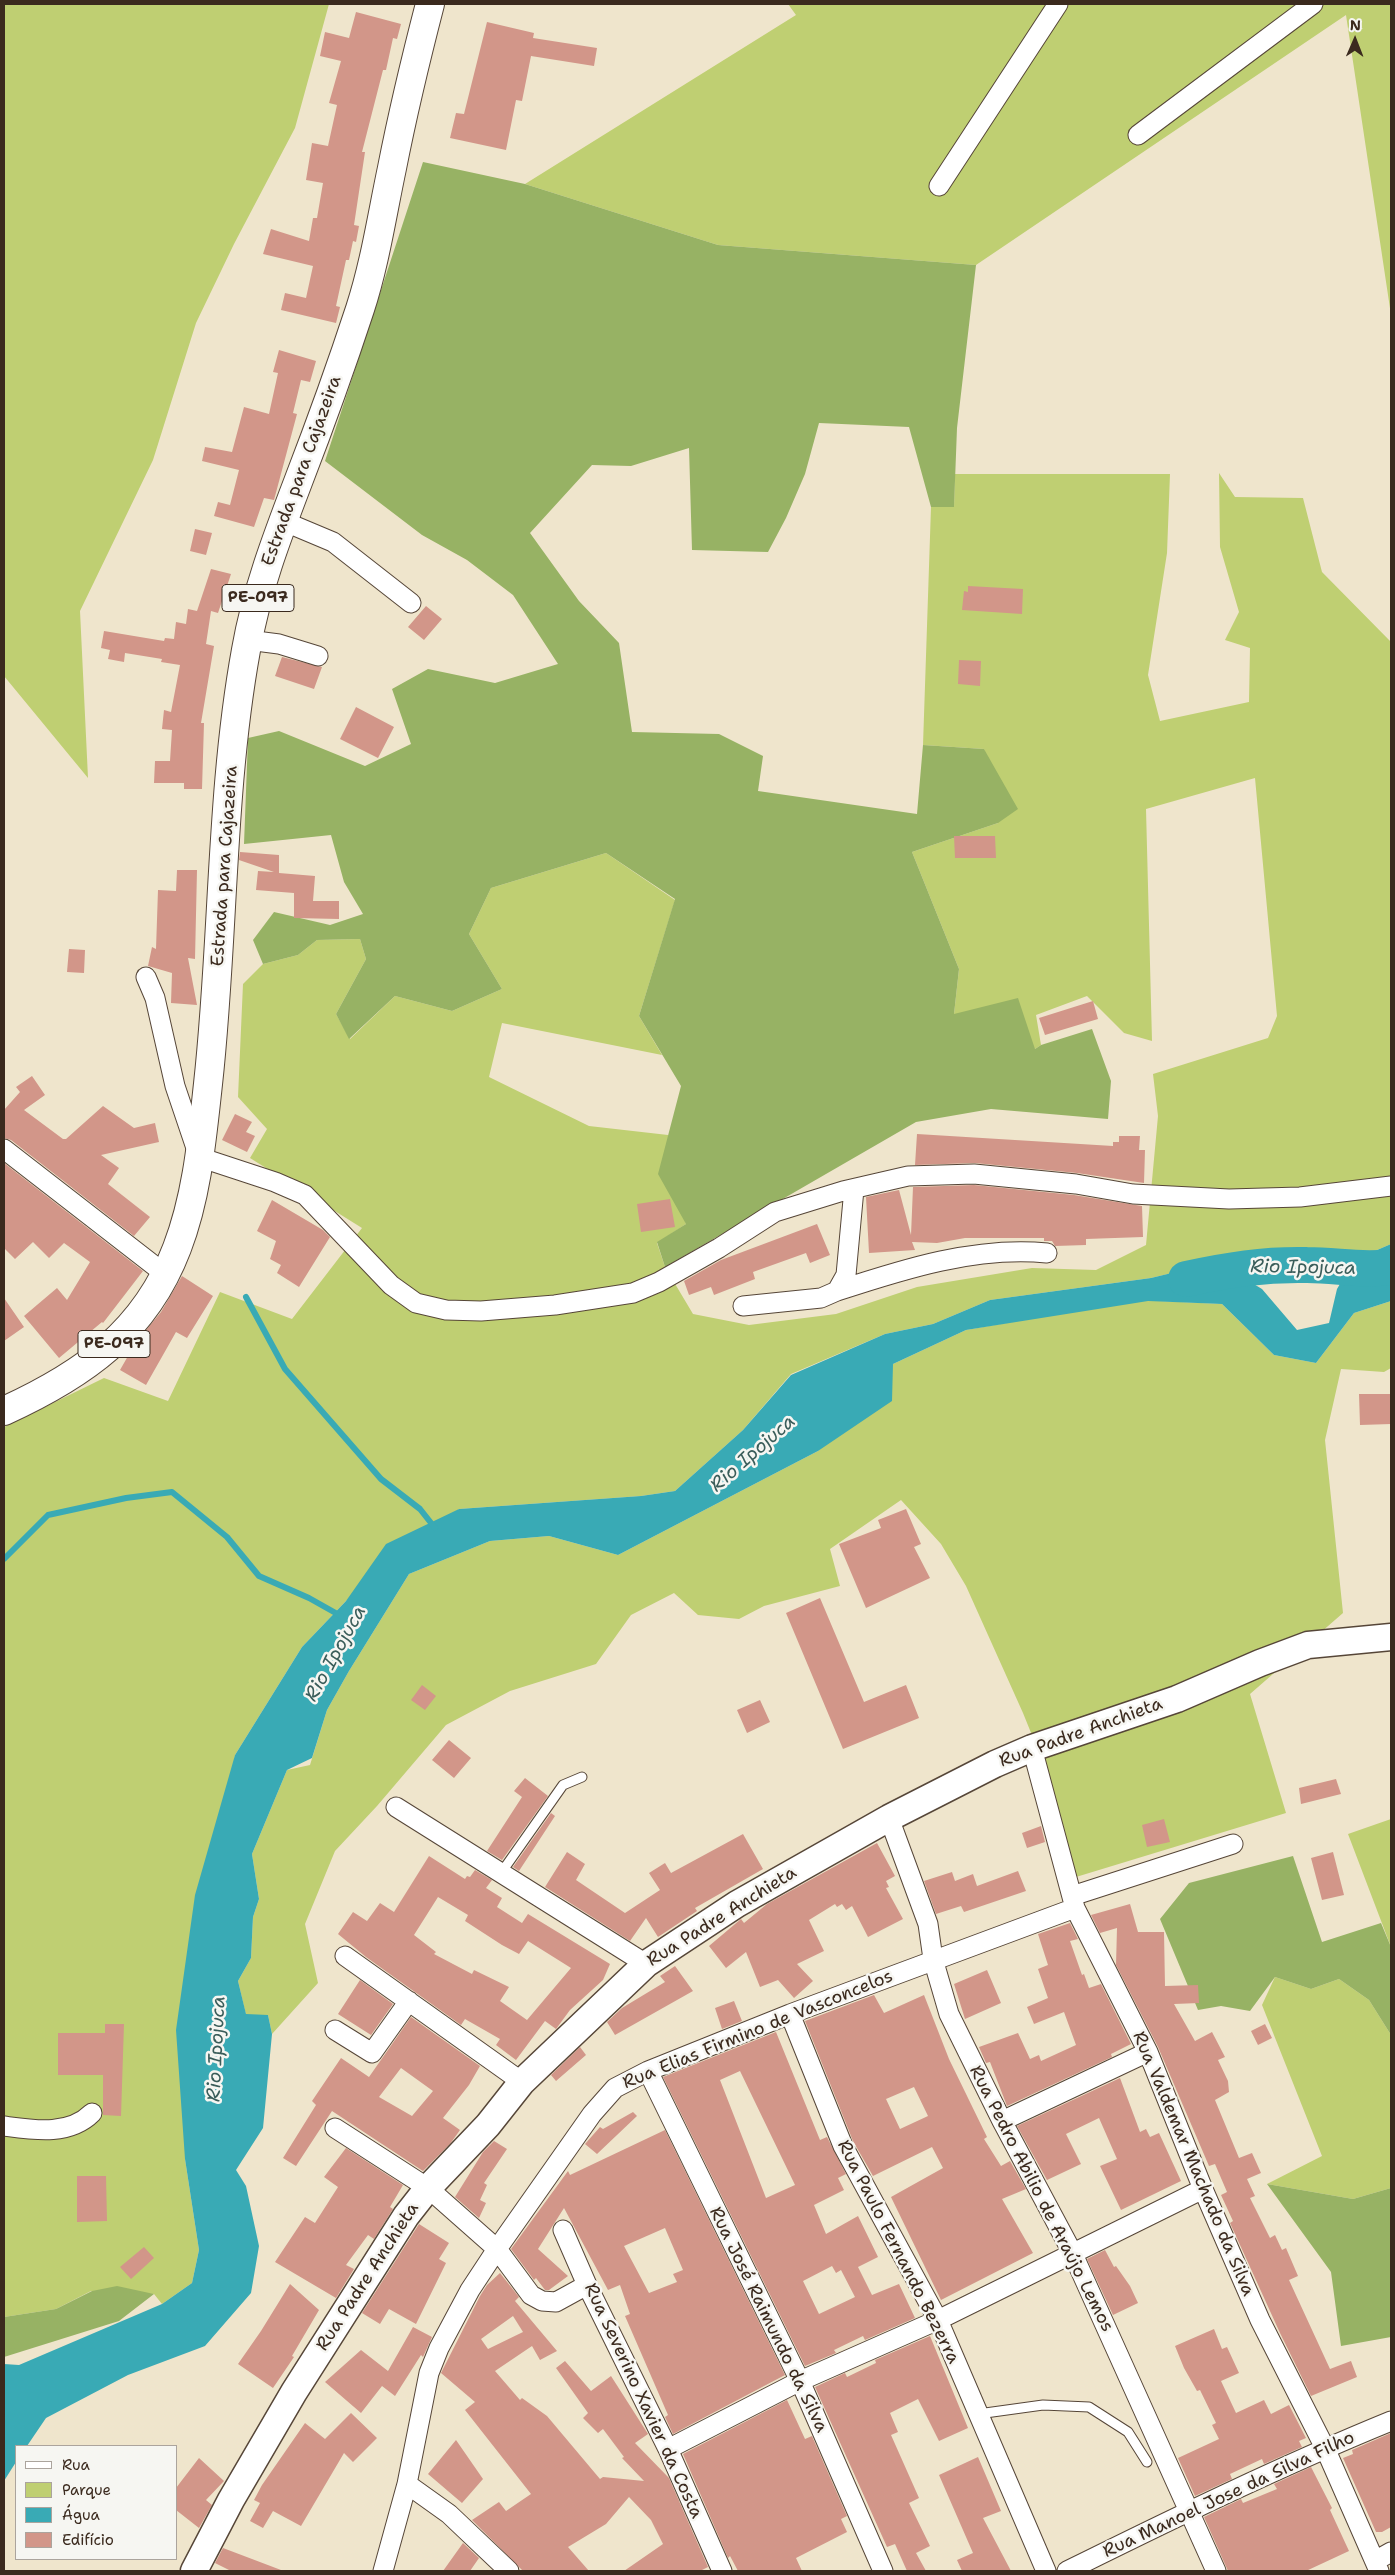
<!DOCTYPE html>
<meta charset="utf-8">
<style>
body{margin:0}
#map{position:relative;width:1395px;height:2575px;overflow:hidden;background:#efe5cc;font-family:"Shantell Sans",sans-serif}
canvas{display:block}
.frame{position:absolute;inset:0;border:5px solid #3b2a1e;pointer-events:none}
.legend{position:absolute;left:15px;top:2445px;width:162px;height:115px;box-sizing:border-box;background:#f6f6f2;border:1px solid #aba49d;margin:0;padding:6px 9px;list-style:none;font-size:15px;color:#3b2a1e}
.legend li{display:flex;align-items:center;gap:10px;height:25px}
.legend b{width:25px;border:1px solid #aba49d}
.north{position:absolute;left:1330px;top:15px;width:50px;height:50px;-webkit-text-stroke:4px #f6f6f2;paint-order:stroke;rotate:1deg;font-size:14px;font-weight:700;line-height:20px;text-align:center;color:#3b2a1e}
.north::after{content:'';display:block;margin:auto;width:18px;height:22px;background:#3b2a1e;clip-path:polygon(50% 0,100% 100%,50% 72%,0 100%)}
</style>
<div id="map">
<canvas width="1395" height="2575"></canvas>
<div class="frame"></div>
<ul class="legend">
<li><b style="height:6px;background:#fff"></b>Rua</li>
<li><b style="height:14px;background:#bfcf72"></b>Parque</li>
<li><b style="height:14px;background:#39aab5"></b>Água</li>
<li><b style="height:14px;background:#d29689"></b>Edifício</li>
</ul>
<div class="north">N</div>
</div>
<script>
const ctx = document.querySelector('canvas').getContext('2d');
ctx.lineJoin = 'round';
function paint(path, color) { ctx.fillStyle = color; ctx.fill(path, 'evenodd'); }
function trace(path, color, width, dash) { ctx.strokeStyle = color; ctx.lineWidth = width; ctx.lineCap = dash ? 'butt' : 'round'; ctx.setLineDash(dash || []); ctx.stroke(path); }
function write(font, color, halo, rows, align = 'center') {
  ctx.font = font + ' "Shantell Sans",sans-serif'; ctx.lineWidth = 5; ctx.setLineDash([]); ctx.textBaseline = 'middle'; ctx.strokeStyle = halo; ctx.fillStyle = color; for (const [text, x, y, turn = 0] of rows) {
    ctx.save(); ctx.translate(x, y); ctx.rotate((+turn || 0) * Math.PI / 180); ctx.textAlign = isNaN(turn) ? turn : align; if (halo) ctx.strokeText(text, 0, 0); ctx.fillText(text, 0, 0); ctx.restore();
  }
}
paint(new Path2D(`
 M4,4H329L295,128L234,244L196,323L153,460L80,611L88,778L4,676Z
 M788,4H1391V315L1346,15L976,265L718,245L525,184L796,15Z
 M1219,473L1235,497L1303,498L1322,572L1391,642V1244L1354,1260L1240,1257L1151,1278L990,1300L933,1324L885,1334L791,1374L743,1430L675,1491L641,1496L459,1509L346,1601L302,1647L235,1755L185,2159L199,2250L192,2283L162,2304L154,2294L91,2291L56,2309L4,2317V1427L104,1378L168,1401L220,1292L292,1319L362,1228L250,1158L267,1129L238,1097L243,984L263,964L298,955L317,940L360,939L366,959L336,1014L350,1039L395,996L452,1011L502,989L469,934L491,888L606,853L675,900L639,1016L662,1055L502,1023L489,1077L589,1126L668,1135L686,1224L657,1243L665,1267L693,1314L749,1325L836,1314L917,1287L1032,1268L1096,1270L1146,1245L1158,1116L1153,1074L1268,1038L1277,1016L1255,778L1146,809L1152,1041L1124,1033L1087,996L1036,1015L1041,1045L1035,1049L954,1014L959,969L912,852L998,823L984,749L923,745L931,507H954L955,474H1170L1167,553L1148,675L1160,721L1249,702L1250,648L1225,640L1239,612L1220,547Z
 M1138,1300L1222,1304L1274,1355L1316,1363L1354,1313L1391,1301V1368L1384,1372L1341,1369L1325,1440L1343,1613L1250,1694L1286,1813L1076,1877L1042,1760L1023,1713L966,1586L941,1544L901,1500L830,1549L840,1586L764,1606L739,1619L698,1615L674,1593L631,1615L596,1664L510,1691L446,1725L377,1806L335,1851L305,1924L318,1983L272,2034L268,2015H246L238,1981L251,1958L253,1917L259,1899L252,1854L287,1770L310,1765L327,1710L349,1671L409,1574L490,1541L549,1536L618,1555L818,1451L893,1364L966,1330Z
 M1391,1819V1947L1348,1834Z
 M1275,1977L1311,1989L1339,1979L1369,2000L1391,2035V2188L1353,2199L1267,2184L1322,2156L1262,2005Z`), '#bfcf72');
paint(new Path2D(`
 M423,162L525,184L718,245L976,265L957,428L954,507H931L909,427L819,423L805,474L786,518L768,552L692,550L689,448L631,466L592,465L530,533L579,601L619,643L632,732L719,734L763,756L758,791L917,814L923,745L984,749L1018,809L998,823L912,852L959,969L954,1014L1018,998L1035,1049L1041,1045L1092,1029L1111,1081L1108,1119L991,1109L916,1122L665,1267L657,1242L686,1224L658,1174L681,1086L639,1016L675,899L606,853L491,888L469,934L502,989L452,1011L395,996L349,1039L336,1014L366,959L360,939L317,940L298,955L263,964L253,940L274,912L330,925L363,914L344,882L331,835L244,844L248,738L279,731L365,766L411,744L392,689L428,669L495,683L558,664L513,595L467,560L422,535L325,461Z
 M1293,1856L1322,1942L1381,1923L1391,1947V2035L1369,2000L1339,1979L1311,1989L1275,1977L1250,2011L1221,2006L1198,2010L1160,1919L1189,1883Z
 M1267,2184L1353,2199L1391,2188V2337L1341,2346L1331,2272Z
 M117,2286L154,2294L119,2321L4,2357V2317L56,2309L92,2291Z`), '#97b264');
paint(new Path2D(`
 M1391,1244V1301L1354,1313L1316,1363L1274,1355L1222,1304L1148,1301L966,1330L893,1364L892,1401L818,1451L618,1555L549,1536L490,1541L409,1574L349,1671L327,1710L312,1758L287,1770L252,1854L259,1899L253,1917L251,1958L238,1981L246,2014L268,2015L272,2034L263,2128L236,2170L246,2186L259,2246L251,2293L205,2346L128,2375L46,2418L27,2446H16V2462L4,2481V2364L19,2365L162,2304L192,2283L199,2250L185,2159L176,2030L195,1895L235,1755L302,1647L346,1601L386,1544L459,1509L641,1496L675,1491L743,1430L791,1375L885,1334L933,1324L990,1300L1151,1278L1217,1262L1262,1289L1297,1330L1329,1323L1337,1289L1354,1260Z`), '#39aab5');
trace(new Path2D(`
 M246,1297L285,1369L381,1479L420,1509L435,1528
 M4,1559L48,1515L126,1498L172,1492L227,1537L259,1576L309,1598L341,1616`), '#39aab5', 6);
trace(new Path2D(`
 M1186,1279C1228,1270 1264,1264 1307,1265C1338,1265 1359,1271 1391,1267`), '#39aab5', 36);
paint(new Path2D(`
 M356,12L401,24L397,39L393,38L386,70H383L362,152H365L354,225L359,226L356,242L353,241L349,260H346L336,306L340,307L336,323L281,310L285,293L306,298L313,266L263,254L271,229L309,241L313,218H317L323,183L306,180L312,143L328,146L337,105L329,103L341,61L320,56L325,32L349,38Z
 M487,22L534,33L533,38L597,48L594,66L531,56L522,101L516,100L506,150L450,138L456,113L464,114Z
 M279,350L316,361L310,382L301,380L293,413L297,414L274,500L264,498L254,527L214,516L218,502L230,505L239,470L202,461L205,447L232,452L244,407L269,414L278,373L273,372Z
 M195,529L212,533L206,555L190,551Z
 M211,569L231,574L218,613L211,611L206,644L214,646L201,723H204L202,789H184V783H154L155,761H170L172,730L162,729L164,710L171,712L180,665L161,662L162,659L125,653L124,662L108,659L110,650L101,648L104,631L164,641L165,638L174,639L176,622L186,624L188,609L197,611Z
 M968,586L1023,589L1022,614L962,610L964,591L968,592Z
 M426,606L442,619L424,640L408,627Z
 M282,657L322,667L314,689L275,676Z
 M959,660L981,661L980,686L958,684Z
 M356,707L394,727L378,758L340,739Z
 M954,836H995L996,858H955Z
 M240,852L279,855V873L315,876L313,901H339V919L294,918V893L256,890L258,871L274,872L239,860Z
 M177,870H197L195,959L188,958L197,1005L171,1003L172,973L148,966L152,947L156,949L158,890L176,891Z
 M69,949L85,950L84,973L67,972Z
 M1093,1001L1098,1019L1045,1035L1039,1018Z
 M32,1076L45,1095L24,1110L63,1139H66L103,1106L134,1128L155,1123L159,1142L101,1155L119,1168L108,1184L150,1217L134,1236L11,1140L4,1138V1110L20,1092L16,1087Z
 M235,1114L252,1122L246,1132L255,1136L247,1152L222,1140Z
 M917,1134L1113,1146V1142H1119V1136H1140L1139,1150H1145L1144,1183L1077,1173L975,1163L915,1165Z
 M4,1163L143,1271L103,1323L102,1322L59,1358L24,1316L57,1288L67,1300L90,1262L64,1243L49,1258L33,1242L15,1259L4,1248Z
 M974,1185L1074,1195L1142,1206L1143,1237L1086,1239V1245L1055,1246L1052,1241H1044V1238H965L937,1243L912,1242L915,1250L869,1253L866,1197L899,1190L911,1235L913,1187Z
 M670,1199L675,1227L641,1232L637,1204Z
 M272,1200L323,1230L330,1237L299,1287L277,1273L281,1265L270,1259L276,1241L257,1231Z
 M817,1224L830,1255L810,1263L806,1253L753,1272L755,1279L714,1295L711,1287L689,1295L684,1281L721,1260Z
 M182,1276L213,1296L187,1338L176,1332L146,1385L120,1370L136,1342L161,1312Z
 M4,1298L24,1327L4,1341Z
 M1359,1394H1391V1424L1360,1425Z
 M906,1509L921,1544L914,1547L930,1578L866,1608L839,1544L881,1528L878,1520Z
 M820,1598L864,1702L906,1685L919,1718L843,1749L786,1613Z
 M422,1685L436,1696L425,1710L411,1700Z
 M760,1700L770,1722L747,1733L737,1710Z
 M449,1740L471,1758L454,1778L432,1760Z
 M525,1778L548,1796L502,1860L487,1851L522,1797L514,1791Z
 M1336,1779L1341,1794L1301,1804L1299,1788Z
 M551,1813L555,1816L519,1871L513,1867Z
 M1164,1819L1170,1842L1147,1847L1142,1825Z
 M1041,1826L1045,1842L1027,1848L1022,1833Z
 M743,1834L763,1869L695,1908L697,1911L658,1937L646,1918L630,1941L545,1887L567,1852L585,1864L576,1880L625,1913L660,1890L649,1873L665,1863L671,1873Z
 M877,1843L895,1876L886,1881L889,1887L886,1888L903,1919L868,1937L852,1906L846,1910L842,1904L837,1907L835,1904L809,1920L824,1951L797,1964L813,1981L794,1998L778,1980L760,1987L746,1952L726,1968L709,1946L741,1919L744,1923L767,1904Z
 M1333,1852L1344,1895L1322,1900L1311,1858Z
 M429,1856L465,1879L467,1876L470,1877L475,1870L492,1880L486,1888L502,1898L497,1907L522,1923L528,1914L610,1964L603,1980L570,2010L556,2029L545,2021L516,2060L496,2045L500,2039L465,2019L461,2025L366,1957L338,1934L353,1912L367,1921L380,1903L394,1912ZM438,1897L468,1915L465,1921L502,1945L519,1954L528,1941L571,1968L527,2020L500,2001L509,1987L474,1970L472,1974L434,1954L436,1952L414,1935Z
 M1018,1871L1026,1891L964,1912L961,1906L936,1914L924,1881L952,1872L955,1881L973,1874L977,1886Z
 M1130,1904L1138,1932H1164L1165,1986L1198,1985L1199,2003L1174,2004L1195,2041L1212,2032L1225,2057L1218,2060L1228,2081L1229,2092L1215,2100L1239,2158L1252,2153L1261,2173L1247,2179L1255,2196L1250,2198L1270,2238L1275,2235L1282,2250L1286,2248L1298,2276L1289,2280L1330,2369L1351,2361L1357,2377L1311,2396L1280,2333L1230,2223L1233,2221L1221,2195L1227,2192L1215,2164L1209,2166L1158,2047L1116,1965L1117,1928L1100,1933L1091,1915Z
 M1070,1923L1078,1939L1070,1941L1082,1975L1084,1974L1089,1988L1101,1984L1131,2044L1111,2054L1112,2057L1007,2106L990,2062L986,2063L979,2047L1018,2033L1030,2059L1039,2055L1041,2061L1076,2045L1064,2012L1034,2024L1027,2007L1048,1998L1038,1969L1048,1965L1038,1934Z
 M675,1966L693,1991L615,2035L607,2022L622,2008L665,1982L660,1976Z
 M987,1970L1001,2003L965,2019L954,1984Z
 M360,1980L393,2004L371,2035L338,2014Z
 M874,1995L884,2013L924,1995L949,2059L987,2137L984,2139L1001,2166L1010,2161L1026,2189L1002,2199L1033,2253L941,2300L891,2197L943,2168L932,2147L873,2176L853,2141L805,2021ZM914,2087L928,2116L900,2129L886,2099Z
 M734,2001L742,2021L722,2029L715,2008Z
 M411,2017L480,2066L469,2085L443,2118L460,2130L450,2144L423,2171L332,2111L296,2166L283,2158L316,2105L312,2101L341,2058L369,2077ZM401,2068L433,2091L412,2116L379,2097Z
 M105,2024H124L121,2116L103,2115V2075H58V2033H105Z
 M1265,2024L1272,2038L1258,2045L1251,2031Z
 M776,2032L820,2140L827,2137L846,2174L838,2178L844,2190L814,2205L826,2234L858,2216L878,2257L858,2267L872,2295L899,2284L915,2318L865,2340L863,2336L834,2350L836,2353L805,2366L663,2077ZM740,2071L795,2185L766,2198L720,2080ZM832,2266L836,2273L841,2270L855,2297L819,2314L803,2281Z
 M580,2047L586,2055L556,2081L551,2075Z
 M1120,2078L1140,2132L1146,2129L1150,2137L1159,2133L1181,2181L1121,2210L1100,2166L1117,2159L1099,2118L1066,2134L1081,2164L1047,2180L1017,2126Z
 M633,2112L637,2116L597,2154L585,2144L600,2127L603,2129Z
 M665,2130L785,2375L673,2434L665,2417L668,2415L625,2316L630,2314L620,2285L608,2290L564,2208L538,2249L568,2276L549,2290H545L536,2278L534,2280L511,2249L568,2171L570,2175ZM665,2228L683,2270L673,2274L677,2282L649,2293L624,2246Z
 M494,2141L507,2149L484,2183L487,2185L480,2200L486,2203L479,2218L455,2197L483,2152Z
 M346,2148L403,2185L390,2207L393,2209L374,2239L368,2235L346,2265L354,2269L336,2298L275,2262L305,2217L315,2223L338,2187L324,2177Z
 M77,2176H106L107,2221L77,2222Z
 M419,2224L449,2243L439,2259L446,2263L416,2324L389,2309L380,2324L362,2313Z
 M144,2247L154,2258L131,2279L120,2267Z
 M1105,2250L1114,2267L1116,2266L1130,2286L1138,2303L1113,2315L1087,2259Z
 M500,2273L519,2297L515,2301L557,2351L540,2360L532,2346L495,2371L520,2400L522,2398L547,2416L600,2479L603,2477L644,2481L622,2458L624,2457L603,2429L598,2433L583,2418L588,2413L556,2368L565,2361L591,2391L611,2376L648,2434L635,2443L669,2478L708,2567L700,2571H624L663,2544L651,2520L629,2497L606,2524L568,2547L589,2571H523L472,2520L499,2502L506,2511L531,2494L465,2410L475,2402L441,2373L480,2296L487,2285ZM513,2316L523,2332L488,2349L481,2339Z
 M290,2284L319,2310L292,2356L294,2357L273,2388L238,2364L261,2331Z
 M413,2327L432,2337L423,2357L421,2355L395,2396L382,2386L361,2413L325,2382L361,2350L388,2371Z
 M1214,2329L1222,2349L1227,2347L1239,2373L1221,2381L1236,2413L1264,2400L1271,2414L1289,2405L1306,2438L1299,2441L1302,2447L1264,2464L1262,2459L1230,2474L1232,2479L1195,2496L1178,2458L1219,2439L1212,2425L1216,2423L1200,2390L1197,2391L1184,2368L1175,2346Z
 M930,2336L968,2428L939,2441L918,2399L890,2413L898,2432L891,2435L919,2498L909,2503L930,2546L916,2553L926,2571H907L895,2544L887,2547L815,2387L845,2373L847,2377L876,2363L875,2360Z
 M787,2400L805,2439L812,2436L847,2516L841,2519L847,2532L796,2558L802,2571H738L730,2556L728,2558L683,2454Z
 M351,2413L377,2438L353,2462L344,2453L301,2526L273,2511L263,2528L250,2521L260,2503L254,2500L262,2485L305,2423L325,2439Z
 M1391,2433V2527L1382,2532H1376L1343,2458L1353,2454L1352,2450Z
 M456,2440L483,2479L462,2503L428,2474Z
 M978,2457L1001,2511L983,2518L1011,2571H962L957,2560L973,2553L939,2475Z
 M199,2458L224,2481L206,2500L212,2505L199,2528L176,2510V2488Z
 M1311,2467L1332,2508L1330,2510L1349,2551L1306,2571H1228L1204,2517L1241,2499L1243,2503L1277,2489L1274,2484Z
 M463,2543L479,2558L470,2571H443Z
 M223,2548L281,2570V2571H231L215,2563Z`), '#d29689');
const lane = new Path2D(`
 M501,1873L563,1785L582,1777
 M978,2414L1043,2405L1089,2407L1128,2432L1147,2462`);
const street = new Path2D(`
 M1138,135L1313,4
 M939,186L1058,4
 M283,521L333,542L411,603
 M248,640L279,644L318,656
 M146,977L155,998L175,1086L199,1157L275,1182L305,1195L391,1285L416,1303L446,1310L481,1311L555,1305L633,1293L659,1282L719,1248L775,1212L843,1191L908,1176L974,1174L1076,1184L1133,1194L1229,1199L1300,1197L1391,1186
 M4,1149L165,1274
 M837,1291C904,1269 976,1246 1047,1253
 M743,1306L821,1298L837,1291L846,1275L854,1189
 M1032,1748L1075,1908L1148,2052L1203,2189L1260,2320L1325,2448L1379,2571
 M396,1807L646,1964
 M889,1818L928,1924L933,1959L949,2014L1002,2121L1072,2252L1216,2571
 M1072,1896L1233,1844
 M345,1956L522,2082
 M790,2014L843,2146L938,2320L1046,2571
 M335,2030L372,2053L409,2001
 M648,2071L800,2381L883,2571
 M1002,2121L1148,2052
 M4,2126C34,2130 69,2136 92,2113
 M335,2128L428,2188L497,2249L531,2295L542,2301L556,2302L587,2285
 M563,2230L587,2285L668,2449L722,2571
 M668,2449L800,2381L938,2320L1203,2189
 M407,2484L449,2514L509,2571
 M1375,2561L1391,2552
 M383,2571L407,2484L429,2373L439,2348L470,2290L497,2249L592,2114L615,2088L648,2071L790,2014L1075,1908
 M1067,2571C1174,2518 1281,2466 1391,2421`);
const secondary = new Path2D(`
 M194,2571L231,2500L294,2392L406,2216L428,2188L488,2125L522,2082L646,1964L737,1904L889,1818L995,1764L1032,1748L1177,1699L1260,1663L1308,1645L1391,1637`);
const primary = new Path2D(`
 M4,1411C83,1375 145,1332 177,1248C197,1196 202,1139 208,1084C224,940 220,793 246,650C256,592 277,537 298,482C320,425 341,367 360,309C375,263 382,215 392,168C403,112 416,58 430,4`);
trace(lane, '#564638', 11);
trace(street, '#564638', 21);
trace(secondary, '#564638', 29);
trace(primary, '#564638', 30);
trace(lane, '#fff', 9);
trace(street, '#fff', 19);
trace(secondary, '#fff', 26);
trace(primary, '#fff', 28);
for (const [x, y, w] of [
 [258,598,72],
 [114,1344,72]
]) { const box = new Path2D(); box.roundRect(x - w / 2, y - 13.5, w, 27, 4); ctx.fillStyle = '#f6f6f2'; ctx.fill(box); trace(box, '#3b2a1e', 1); }
write('bold 16px', '#3b2a1e', null, [
 ["PE-097",258,598],
 ["PE-097",114,1344]
]);
write('18px', '#3b2a1e', '#f6f6f2', [
 ["Estrada para Cajazeira",302,471,-70],
 ["Estrada para Cajazeira",225,866,-86],
 ["Rua Padre Anchieta",1081,1733,-20],
 ["Rua Padre Anchieta",722,1917,-32],
 ["Rua Elias Firmino de Vasconcelos",758,2030,-22],
 ["Rua Valdemar Machado da Silva",1193,2164,67],
 ["Rua Pedro Abilio de Araújo Lemos",1041,2199,63],
 ["Rua Paulo Fernando Bezerra",898,2252,63],
 ["Rua Padre Anchieta",368,2277,-57],
 ["Rua José Raimundo da Silva",768,2320,64],
 ["Rua Severino Xavier da Costa",643,2401,65],
 ["Rua Manoel Jose da Silva Filho",1229,2495,-25]
]);
write('italic 19px', '#3a5d5a', '#f6f6f2', [
 ["Rio Ipojuca",1303,1268,1],
 ["Rio Ipojuca",753,1454,-41],
 ["Rio Ipojuca",336,1654,-61],
 ["Rio Ipojuca",217,2049,-87]
]);
</script>
